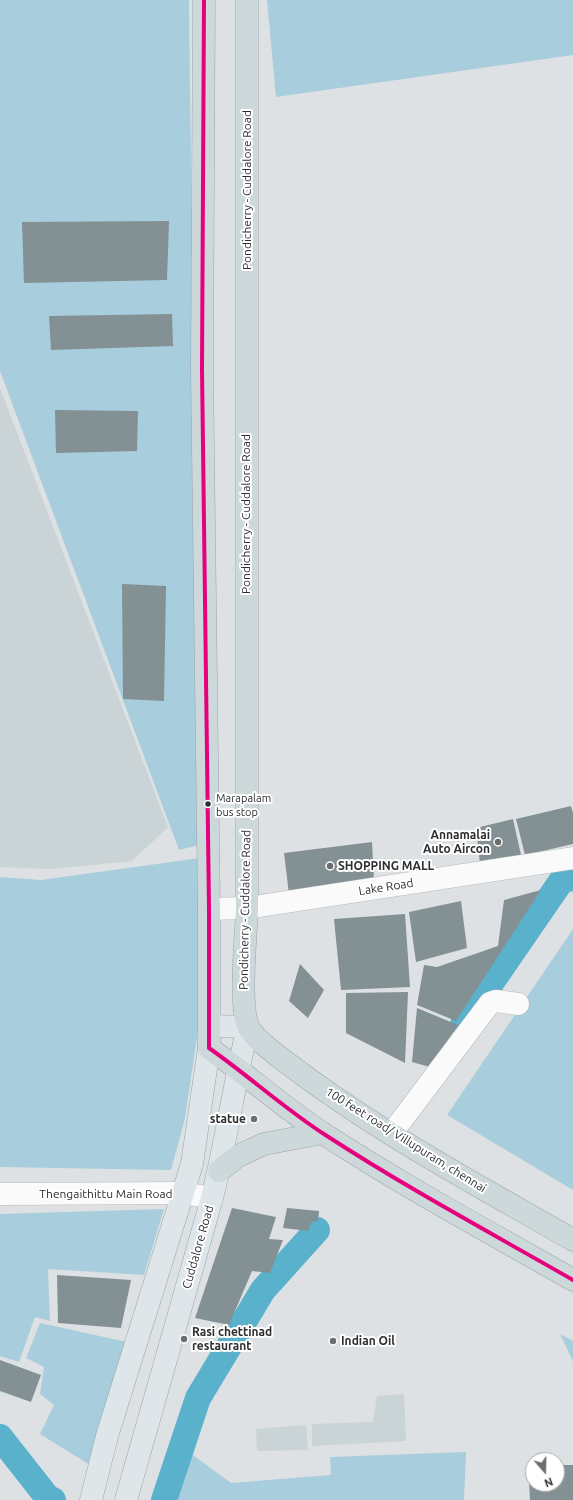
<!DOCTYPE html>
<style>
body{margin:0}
#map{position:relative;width:573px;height:1500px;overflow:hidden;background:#dee1e3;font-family:Ubuntu,sans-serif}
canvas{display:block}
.north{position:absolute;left:525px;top:1452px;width:40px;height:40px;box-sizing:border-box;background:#fff;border:1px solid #abacac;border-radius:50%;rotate:160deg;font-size:11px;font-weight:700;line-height:16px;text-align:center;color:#2d2f30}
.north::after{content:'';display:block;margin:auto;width:14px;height:18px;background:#6b6d6f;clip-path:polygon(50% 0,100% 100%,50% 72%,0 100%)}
</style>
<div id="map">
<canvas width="573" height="1500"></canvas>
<div class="north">N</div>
</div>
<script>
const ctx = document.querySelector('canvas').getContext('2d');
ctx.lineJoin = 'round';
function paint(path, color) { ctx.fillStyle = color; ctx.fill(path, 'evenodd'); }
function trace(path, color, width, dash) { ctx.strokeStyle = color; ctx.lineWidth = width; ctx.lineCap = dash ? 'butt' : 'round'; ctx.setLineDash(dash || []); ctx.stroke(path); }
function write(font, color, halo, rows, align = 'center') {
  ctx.font = font + ' Ubuntu,sans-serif'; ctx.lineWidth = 4; ctx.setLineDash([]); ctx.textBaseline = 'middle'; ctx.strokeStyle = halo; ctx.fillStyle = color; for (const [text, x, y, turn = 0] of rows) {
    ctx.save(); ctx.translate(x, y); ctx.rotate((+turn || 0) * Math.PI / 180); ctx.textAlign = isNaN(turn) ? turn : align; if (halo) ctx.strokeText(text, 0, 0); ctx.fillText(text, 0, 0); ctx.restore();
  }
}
paint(new Path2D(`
 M0,388L168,827L132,861L52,869L0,867Z
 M404,1394L406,1441L312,1446V1424L373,1422L377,1396Z
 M306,1425L308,1450L257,1451L256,1429Z`), '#cad3d5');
paint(new Path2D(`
 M0,0H189L199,845L179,850L0,371Z
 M267,0H573V55L276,97Z
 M200,858V1017L185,1118L171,1170L0,1167V877L41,880Z
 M573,929V1190L447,1115Z
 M164,1209L144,1275L48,1269L50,1321L35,1317L19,1362L0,1356V1214Z
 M40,1323L127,1342L90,1465L40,1434L54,1405L40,1394L44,1367L26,1358Z
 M560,1334L573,1341V1361Z
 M182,1447L231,1483L331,1475L330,1457L466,1452L464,1500H164Z`), '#a8cddc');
trace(new Path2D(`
 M463,1024L562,880L573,878
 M0,1437L48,1498L53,1500
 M164,1500L198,1398L263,1290L317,1230`), '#5ab1cc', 26);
paint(new Path2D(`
 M169,221L167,280L24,283L22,222Z
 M172,314L173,346L51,350L49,316Z
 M55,410L138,411L137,451L56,453Z
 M122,584L166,586L164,701L123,699Z
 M571,806L573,813V844L525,855L516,819Z
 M513,819L521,855L480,864L476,828Z
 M372,842L374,880L289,894L284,853Z
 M541,890L456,1021L417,1005L424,965L437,967L498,946L504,900Z
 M461,901L467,948L416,962L409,912Z
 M405,914L410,987L341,990L334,919Z
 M300,964L324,990L308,1018L289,1001Z
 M408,992L405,1063L346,1033V993Z
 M417,1008L458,1025L430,1067L412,1062Z
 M232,1208L276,1217L269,1239L283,1240L270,1273L252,1271L229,1325L195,1318Z
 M287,1208L319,1211L318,1221L311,1222L309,1231L283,1228Z
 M57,1275L131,1280L121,1328L58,1323Z
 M0,1360L41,1375L31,1402L0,1391Z
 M528,1464H533V1484H557V1465H573V1500H530Z`), '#839094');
const minor = new Path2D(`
 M209,909L247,908L573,858
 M392,1133L490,1003L496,1001L518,1004
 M0,1194L183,1193L212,1198`);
const major = new Path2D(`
 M91,1500L107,1436L192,1164L209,1048
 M126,1500L212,1198C226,1142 234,1084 248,1027L210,1026`);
const highway = new Path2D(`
 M204,0L202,369L209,909V1048C249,1076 286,1110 327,1136C407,1188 491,1233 573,1280
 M247,0V908C246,937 239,1002 248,1026C252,1037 280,1058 290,1065C378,1132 477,1185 573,1240
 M219,1171L238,1156L264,1144L323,1133`);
trace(minor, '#b6b8ba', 23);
trace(major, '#99a5aa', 23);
trace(highway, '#99a5aa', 23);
trace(minor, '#fafafb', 22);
trace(major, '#dfe6e9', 22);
trace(highway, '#cdd8db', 22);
trace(new Path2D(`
 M204,0L202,369L209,909V1048C249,1076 286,1110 327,1136C407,1188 491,1233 573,1280`), '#e5007d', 4);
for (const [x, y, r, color] of [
 [208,804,3.5,"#2d2f30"],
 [498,842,4,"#6b6d6f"],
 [330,866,4,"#6b6d6f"],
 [254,1119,4,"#6b6d6f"],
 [184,1339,4,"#6b6d6f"],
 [333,1341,4,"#6b6d6f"]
]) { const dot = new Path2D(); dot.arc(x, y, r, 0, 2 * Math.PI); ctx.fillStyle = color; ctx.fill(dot); trace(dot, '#fff', 1.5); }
write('11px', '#2d2f30', '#fff', [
 ["Marapalam",216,798],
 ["bus stop",216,812]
], 'left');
write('12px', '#2d2f30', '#fff', [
 ["Pondicherry - Cuddalore Road",247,190,-90],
 ["Pondicherry - Cuddalore Road",246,514,-90],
 ["Lake Road",386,887,-9],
 ["Pondicherry - Cuddalore Road",245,910,-89],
 ["100 feet road/ Villupuram, chennai",406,1140,32],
 ["Thengaithittu Main Road",106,1194],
 ["Cuddalore Road",198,1247,-74]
]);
write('bold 12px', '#2d2f30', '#fff', [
 ["Annamalai",490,835,"right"],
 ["Auto Aircon",490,849,"right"],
 ["SHOPPING MALL",338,866],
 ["statue",246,1119,"right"],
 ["Rasi chettinad",192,1332],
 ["restaurant",192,1346],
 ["Indian Oil",341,1341]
], 'left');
</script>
